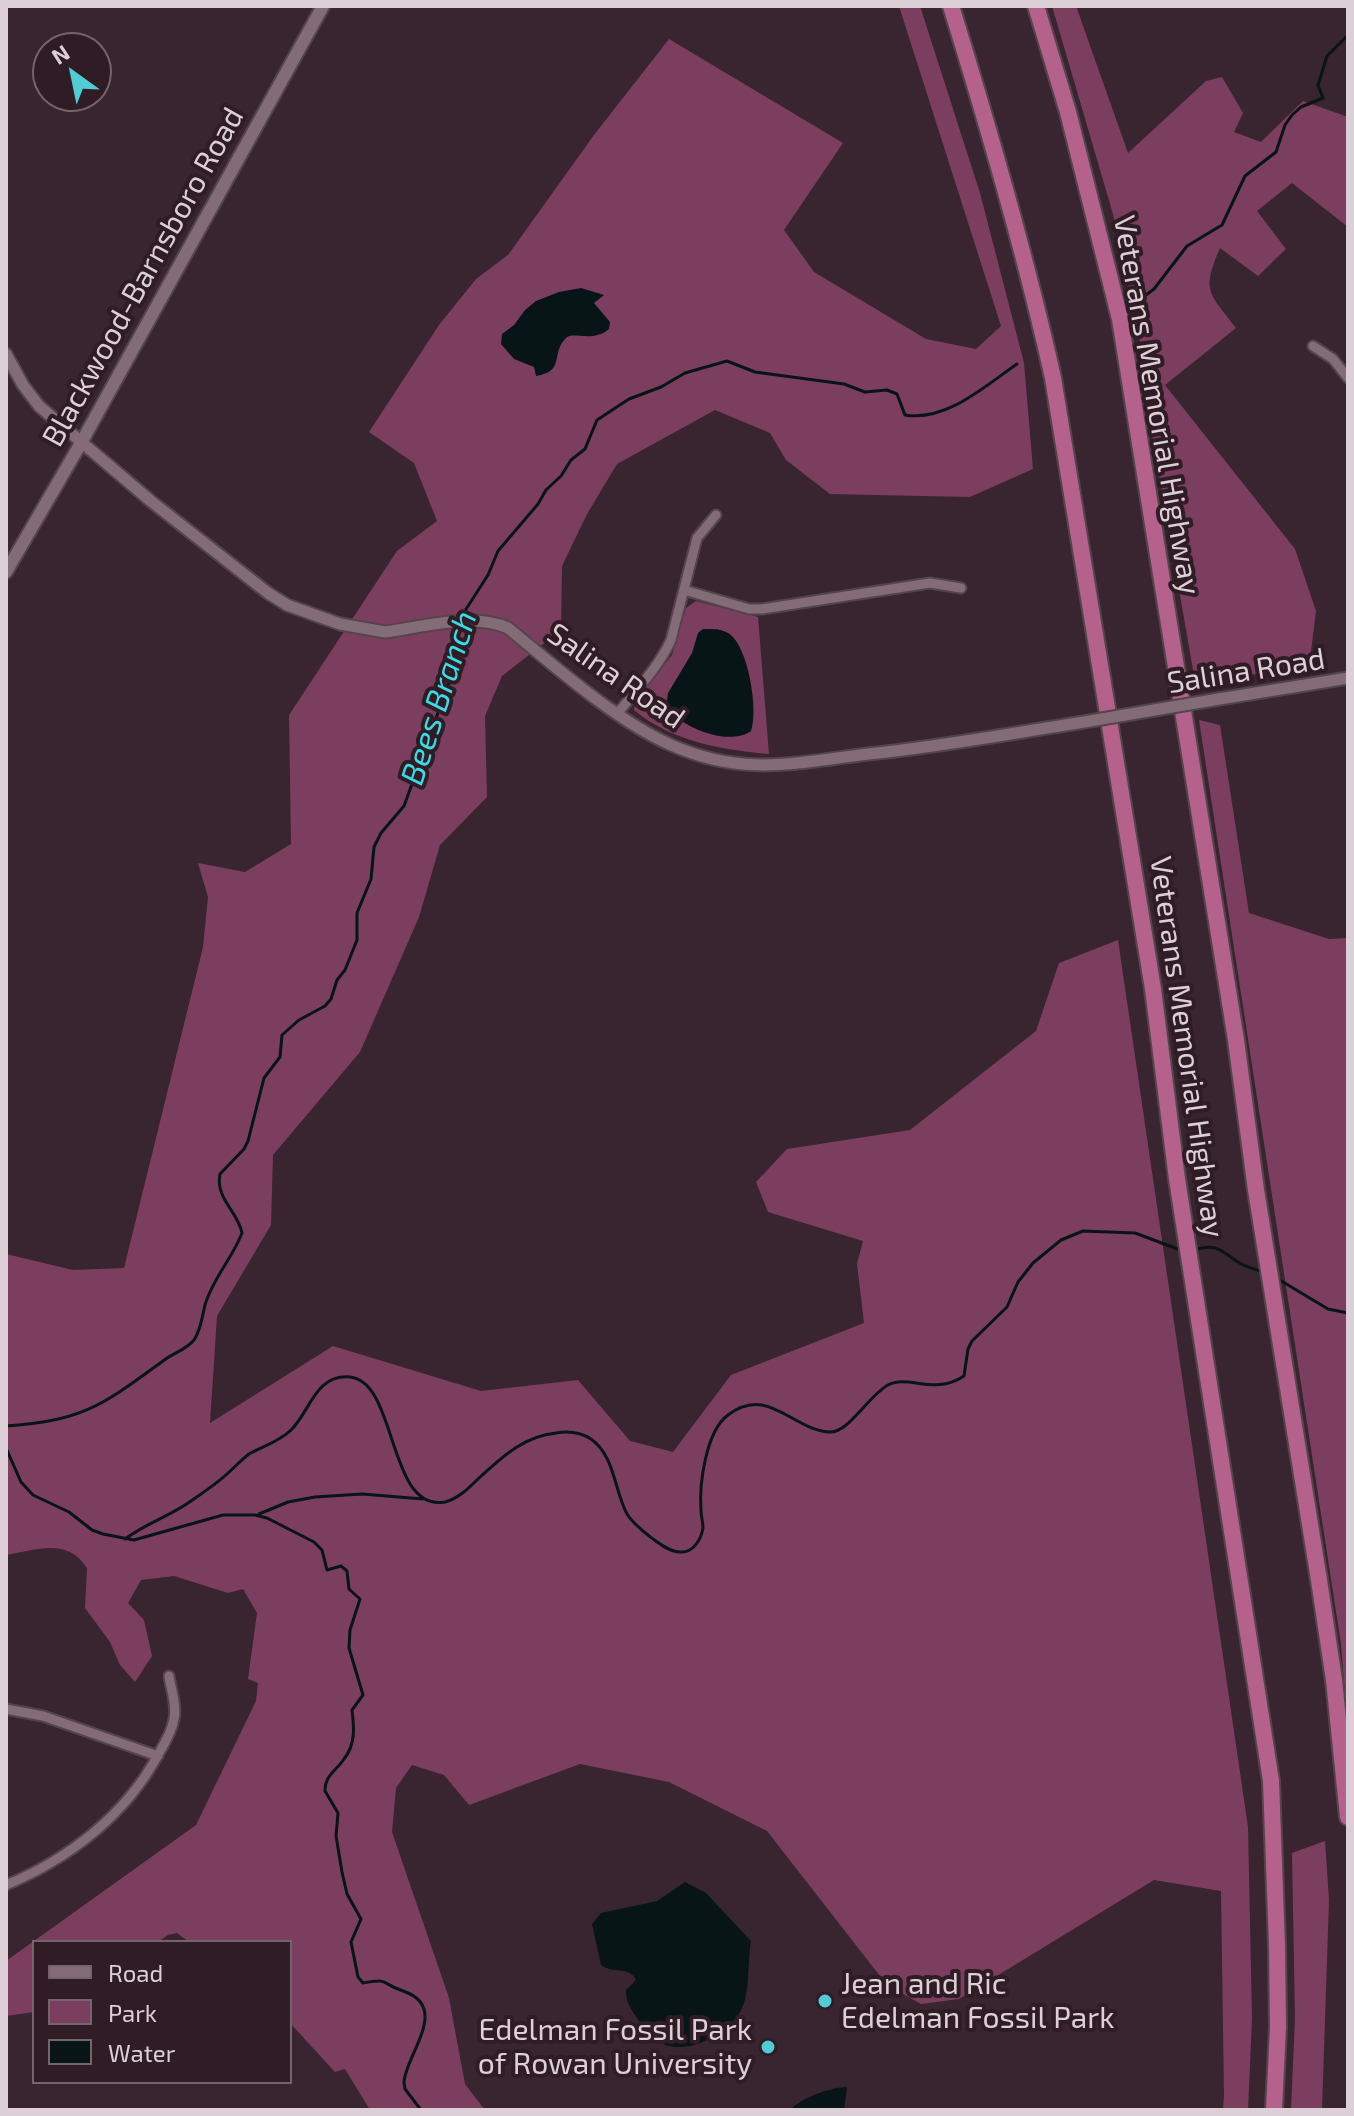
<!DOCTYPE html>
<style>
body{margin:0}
#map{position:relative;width:1354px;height:2116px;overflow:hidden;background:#39252f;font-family:"Exo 2",sans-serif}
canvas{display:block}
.frame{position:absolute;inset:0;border:8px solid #dccfd5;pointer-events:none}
.legend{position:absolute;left:32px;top:1940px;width:260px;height:144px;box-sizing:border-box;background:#2f1c25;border:2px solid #74646b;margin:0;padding:10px 14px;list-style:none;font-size:24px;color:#dccfd5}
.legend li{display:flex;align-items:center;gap:16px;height:40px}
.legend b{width:40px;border:2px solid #74646b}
.north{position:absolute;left:32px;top:32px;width:80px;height:80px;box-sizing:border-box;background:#2f1c25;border:2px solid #74646b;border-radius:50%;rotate:327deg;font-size:22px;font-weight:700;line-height:32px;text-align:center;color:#dccfd5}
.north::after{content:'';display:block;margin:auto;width:28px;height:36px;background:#51ccd3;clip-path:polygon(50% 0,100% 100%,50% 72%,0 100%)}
</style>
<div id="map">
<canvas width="1354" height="2116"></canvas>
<div class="frame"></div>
<ul class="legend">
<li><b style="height:10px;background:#846c77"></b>Road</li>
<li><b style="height:22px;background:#7c3e5f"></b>Park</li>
<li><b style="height:22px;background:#071516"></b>Water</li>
</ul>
<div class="north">N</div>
</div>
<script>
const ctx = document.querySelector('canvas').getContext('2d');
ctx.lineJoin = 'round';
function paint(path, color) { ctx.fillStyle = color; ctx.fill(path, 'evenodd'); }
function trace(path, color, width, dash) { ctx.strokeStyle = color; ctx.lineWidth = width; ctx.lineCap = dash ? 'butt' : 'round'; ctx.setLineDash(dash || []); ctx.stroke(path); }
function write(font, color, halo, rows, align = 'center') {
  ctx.font = font + ' "Exo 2",sans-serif'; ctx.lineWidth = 8; ctx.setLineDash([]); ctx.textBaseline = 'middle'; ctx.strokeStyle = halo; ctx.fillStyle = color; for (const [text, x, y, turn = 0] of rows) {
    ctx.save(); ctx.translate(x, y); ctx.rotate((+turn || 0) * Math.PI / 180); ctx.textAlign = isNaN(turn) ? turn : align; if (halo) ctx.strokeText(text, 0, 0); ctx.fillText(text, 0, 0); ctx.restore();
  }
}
paint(new Path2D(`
 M899,6H920L980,193L1024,363L1033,469L970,497L830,494L786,460L770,433L715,410L617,464L587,514L562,566L561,630L502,676L485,716L487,797L440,845L419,917L360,1052L273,1155L271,1225L217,1316L210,1423L333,1346L481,1391L578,1380L630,1441L673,1452L731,1375L864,1323L857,1264L863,1241L768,1212L756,1182L787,1149L910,1130L1036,1031L1059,963L1118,940L1248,1827L1252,2019L1248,2110H1223L1224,2095L1221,1891L1154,1880L959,1999L921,2004L887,1985L767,1831L669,1782L580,1764L469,1805L444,1775L412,1765L396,1788L392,1832L449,1998L465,2084L485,2110H370L345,2069L335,2072L290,2023V1942H189L177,1933L168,1935L158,1942H34V2012L6,2016V1961L196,1825L256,1701L258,1683L248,1679L257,1613L243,1589L228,1593L174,1576L141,1580L128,1603L144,1620L152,1656L135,1682L120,1665L110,1642L85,1608L87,1568C67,1537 37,1550 6,1555V1254L73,1270L124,1268L203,947L208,897L198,863L245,872L291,844L289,715L397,551L437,521L414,463L369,432L439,325L476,279L508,255L594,135L669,39L843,143L784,230L814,272L926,339L976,349L1001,326Z
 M1052,6H1076L1128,153L1206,81L1222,77L1243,113L1234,132L1261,142L1303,101L1348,117V227L1292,183L1257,211L1286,249L1258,276L1220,248C1201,292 1209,292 1236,328L1165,385L1295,549L1316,611L1309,668L1195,681L1147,407L1162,387L1151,393L1113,214Z
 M696,601L758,617L769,754C722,750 671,741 634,710L636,700L672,655L686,608Z
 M1199,720L1220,725L1249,913L1329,939L1348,938V1733L1341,1644Z
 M1325,1841L1329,1900L1322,2110H1291L1295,2019L1292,1853Z`), '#7c3e5f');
paint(new Path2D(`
 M581,288L604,295L594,303L610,322L609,329C593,343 573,331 566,338C550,354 566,371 536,376L534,367L514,359L501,344L502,334L514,325L525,310L536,301L559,292Z
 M703,629C711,629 720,628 728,633C748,644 759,711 751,731C728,747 682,727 666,708L668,693L692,653L698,633Z
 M685,1882L706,1893L751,1941C747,1963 751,1996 739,2014C725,2035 688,2055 663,2044C652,2039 644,2028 637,2018C631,2009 625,2001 626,1990L636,1980C630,1966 613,1974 601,1965L592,1924L601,1913L657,1901Z
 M847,2087L844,2110H790C801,2098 831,2087 847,2087Z`), '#071516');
trace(new Path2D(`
 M1131,306L1154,289L1187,246L1222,225L1245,176L1276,152L1285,125L1292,115L1301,107L1323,98L1318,85L1327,56L1348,35
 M461,617L488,575L498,551L538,504L546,490L561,476L571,460L585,449L597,420L629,399L661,387L685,373L727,361L755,372L844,384L865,392L887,390L897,394L905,415C946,422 985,386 1017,364
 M1194,1250C1218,1243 1219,1250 1238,1262C1245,1267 1255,1269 1263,1272
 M1278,1279L1328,1309L1348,1313
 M6,1426C82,1422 104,1404 163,1361C173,1353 186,1350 194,1340C201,1330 202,1317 205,1305C213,1278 232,1259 242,1233C238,1211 215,1199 220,1174L244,1149L248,1141L264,1078L280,1057L282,1035L299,1020L325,1006L331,999L337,980L345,970L357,940V913L371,879L374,847L381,833L404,806L450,680L455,661L458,624
 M6,1448L21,1482L33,1495L69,1512L92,1530L103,1534L134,1540L223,1515H255L267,1518L314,1542L322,1550L327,1570L341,1566L347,1571L349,1589L360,1599L350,1630L349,1648L363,1695L352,1710C354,1727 356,1744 344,1759C336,1771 325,1775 325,1791L338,1813L336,1836L342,1872L347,1894L361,1919L351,1942L358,1977L363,1983C391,1978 379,1983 403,1991C451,2007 406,2054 404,2082L405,2089L421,2110
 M259,1514L288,1502L315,1497L362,1494L423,1499
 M125,1539C146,1523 168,1517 188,1503C201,1494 215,1485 227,1474C234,1468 241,1460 249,1454C263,1446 279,1442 291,1430C310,1412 315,1374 350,1377C398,1382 387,1512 445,1502C458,1499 470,1487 479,1478C502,1457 524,1436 556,1433C568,1431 580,1432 591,1439C615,1456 614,1490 627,1514C633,1524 644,1532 653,1539C660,1544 670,1552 680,1552C693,1553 701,1540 703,1528C703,1522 701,1516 701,1510C699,1484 706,1431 728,1415C768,1385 791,1429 829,1432C848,1434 868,1396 888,1385C909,1374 934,1396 964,1376L968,1349L972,1341L1007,1307L1018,1282L1033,1263L1061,1240L1083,1231L1135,1233L1183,1251`), '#071516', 3);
const minor = new Path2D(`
 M1313,346L1333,359L1348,378
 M684,590L749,609H762L930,583L961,588
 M618,713C637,689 658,668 671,640L697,538L716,515
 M6,1709L43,1716L158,1756
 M6,1885C69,1859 127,1814 159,1753C165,1743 172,1731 174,1719C177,1705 171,1690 169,1676`);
const tertiary = new Path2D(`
 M6,354L23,385L39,406L152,502L268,593L287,605L340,624L385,632C424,627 471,612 508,628C556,667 615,720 671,745C744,777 794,763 868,754C938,747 1008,734 1078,723
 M1219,699L1348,678`);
const secondary = new Path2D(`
 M6,572L81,443L323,6`);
const motorway = new Path2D(`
 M951,6C989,129 1025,252 1053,378L1153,989L1177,1179L1271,1781L1277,1946L1278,2027L1274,2110
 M1036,6L1068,112L1120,319L1236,1040L1256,1190L1319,1580L1334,1680L1348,1817`);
trace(minor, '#55444c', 13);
trace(tertiary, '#55444c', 15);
trace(secondary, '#55444c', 16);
trace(motorway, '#55444c', 20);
trace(minor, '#846c77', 9);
trace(tertiary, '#846c77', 11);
trace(secondary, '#846c77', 12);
trace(motorway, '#b4618c', 16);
const tertiaryBridge = new Path2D(`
 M1078,723L1219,699`);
trace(tertiaryBridge, '#55444c', 15, []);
trace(tertiaryBridge, '#846c77', 11);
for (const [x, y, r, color] of [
 [825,2001,8,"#51ccd3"],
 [768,2047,8,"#51ccd3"]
]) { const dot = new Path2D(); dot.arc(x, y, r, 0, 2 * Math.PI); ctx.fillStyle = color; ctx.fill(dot); trace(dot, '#2f1c25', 3); }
write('30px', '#dccfd5', '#2f1c25', [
 ["Blackwood-Barnsboro Road",143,277,-61],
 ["Veterans Memorial Highway",1157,405,80],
 ["Salina Road",1246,671,-9],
 ["Salina Road",616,676,35],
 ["Veterans Memorial Highway",1187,1047,82]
]);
write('30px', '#dccfd5', '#2f1c25', [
 ["Jean and Ric",841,1984],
 ["Edelman Fossil Park",841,2018],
 ["Edelman Fossil Park",752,2030,"right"],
 ["of Rowan University",752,2064,"right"]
], 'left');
write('italic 32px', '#3adbe4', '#2f1c25', [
 ["Bees Branch",439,698,-72]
]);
</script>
